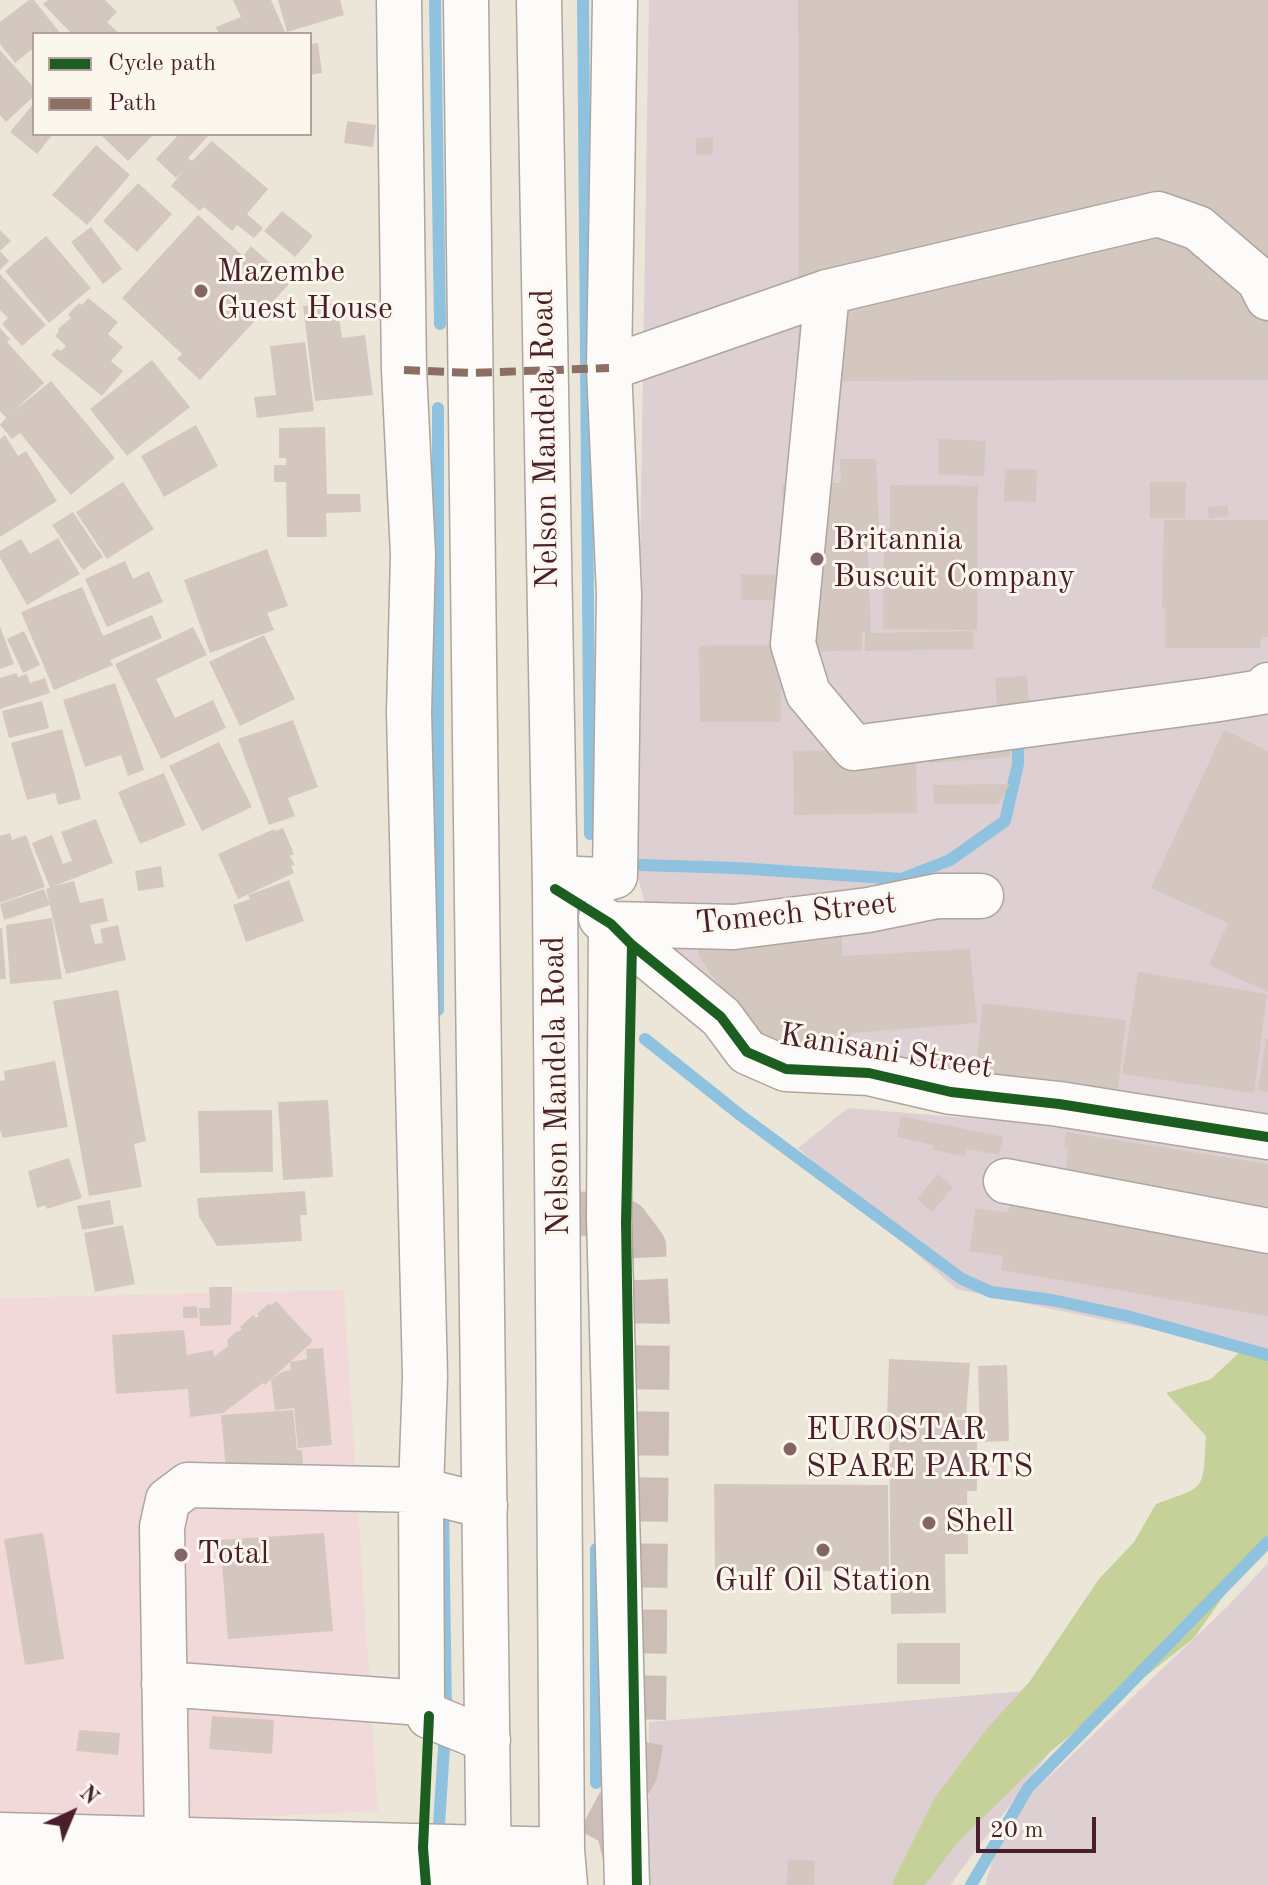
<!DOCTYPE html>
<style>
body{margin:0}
#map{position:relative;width:1268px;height:1885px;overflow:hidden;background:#ece6d9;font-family:"Old Standard TT",serif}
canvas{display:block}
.legend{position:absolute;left:32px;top:32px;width:280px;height:104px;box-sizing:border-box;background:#fbf7ec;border:2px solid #b4a19f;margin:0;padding:10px 14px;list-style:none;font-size:24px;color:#4a1f2b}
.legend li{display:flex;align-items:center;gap:16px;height:40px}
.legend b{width:40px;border:2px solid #b4a19f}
.north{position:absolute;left:32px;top:1773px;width:80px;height:80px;-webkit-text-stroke:6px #fbf7ec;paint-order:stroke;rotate:44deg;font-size:22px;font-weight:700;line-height:32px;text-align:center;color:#4a1f2b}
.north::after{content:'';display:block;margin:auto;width:28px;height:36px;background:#4a1f2b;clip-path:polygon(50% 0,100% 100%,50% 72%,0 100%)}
.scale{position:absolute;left:976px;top:1817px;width:120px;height:36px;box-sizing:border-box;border:4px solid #4a1f2b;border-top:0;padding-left:10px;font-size:24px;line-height:28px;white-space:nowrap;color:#4a1f2b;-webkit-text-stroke:6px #fbf7ec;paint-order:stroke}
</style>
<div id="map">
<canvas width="1268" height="1885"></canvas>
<ul class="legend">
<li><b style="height:10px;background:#1b5e20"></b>Cycle path</li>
<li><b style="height:10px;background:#8d6e63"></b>Path</li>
</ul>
<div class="north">N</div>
<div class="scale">20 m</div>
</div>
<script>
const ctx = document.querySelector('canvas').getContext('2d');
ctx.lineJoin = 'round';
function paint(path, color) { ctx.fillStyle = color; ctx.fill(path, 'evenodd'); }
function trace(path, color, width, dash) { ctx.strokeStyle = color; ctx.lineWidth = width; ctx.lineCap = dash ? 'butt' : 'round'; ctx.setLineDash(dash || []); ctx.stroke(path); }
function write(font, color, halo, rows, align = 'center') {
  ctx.font = font + ' "Old Standard TT",serif'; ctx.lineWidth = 6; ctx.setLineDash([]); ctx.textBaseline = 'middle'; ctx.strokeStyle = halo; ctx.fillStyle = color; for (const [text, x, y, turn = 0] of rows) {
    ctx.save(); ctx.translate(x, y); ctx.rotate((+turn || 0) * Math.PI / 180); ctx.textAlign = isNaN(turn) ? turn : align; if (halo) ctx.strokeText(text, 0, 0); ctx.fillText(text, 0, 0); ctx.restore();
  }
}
paint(new Path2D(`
 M344,1290L378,1811L0,1829V1298Z`), '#f1d9da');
paint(new Path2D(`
 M649,0H1268V1117L768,1055L669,955L648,914L635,867Z
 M848,1108L1014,1122L1179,1143L1268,1159V1349L1124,1324L956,1289L798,1148Z
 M1268,1563V1885H985L994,1856L1032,1793L1227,1607Z
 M1100,1685L950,1885H648L649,1722Z`), '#ddcfd2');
paint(new Path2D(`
 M1243,1349L1268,1359V1546L1247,1563L1194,1638L1051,1751L958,1842L925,1885H894L892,1883L934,1799L986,1730L1030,1681L1099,1579L1134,1542L1156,1504C1209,1485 1202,1491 1206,1436L1166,1393L1211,1379Z`), '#c6d199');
trace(new Path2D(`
 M435,0L440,324
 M583,0L590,834
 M640,865L737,868L901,879L950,860L1005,821L1018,764V750
 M438,1010V408
 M645,1039L739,1114L962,1279L991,1292L1052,1300L1127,1316L1268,1355
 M443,1508L446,1712
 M596,1783V1549
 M438,1840L445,1731
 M971,1885L1028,1788L1268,1542`), '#8fc2de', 12);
paint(new Path2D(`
 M29,0H34L61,34H34V54L31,50L15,63L0,44V22Z
 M48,0H105L117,12L107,22L120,34H72L43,4Z
 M233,0H271L286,34H219L216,27L241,17Z
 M278,0H340L344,15L287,32Z
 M798,0H1268V380L799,381Z
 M318,43L322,73L310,75V44Z
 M0,50L34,88V96L6,122L0,115Z
 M34,103V134H53L37,154L10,132Z
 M347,121L376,125L373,147L344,143Z
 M100,134H154L128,161Z
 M179,134H205L208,136L188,158L192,161L212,141L268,189L247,214L263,228L254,238L237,225L232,231L204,207L200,211L171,186L184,170L176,178L156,159Z
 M713,137V154L696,155V138Z
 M96,145L130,175L87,225L52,195Z
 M138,183L172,214L137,252L103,221Z
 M282,211L313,236L295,257L264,231Z
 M198,215L243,256L251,246L291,282L200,380L177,359L182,354L122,298Z
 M91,227L122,269L103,284L71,242Z
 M0,230L11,241L0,251L9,261L0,270Z
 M46,236L91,288L49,323L5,271Z
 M0,274L46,325L22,346L2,324L8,318L0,310Z
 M88,298L118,322L108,334L123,347L111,361L123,371L102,396L51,355L57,349L61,351L66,346L55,336L59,331L58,329L71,318L68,315L71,311L79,303L82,305Z
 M337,303L342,338L365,335L373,395L315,401L303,306Z
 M0,328L10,339L7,342L44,383L14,411L51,381L115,458L71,495L20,433L12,439L0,425L6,418L0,411Z
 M305,342L314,411L257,418L254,397L276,395L270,346Z
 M152,360L190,407L127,456L90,409Z
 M196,425L218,466L164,497L141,456Z
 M325,427L327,494H360L361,512L326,513L327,537H287L286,482H274V465H286V458H279V428Z
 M5,435L18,456L26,451L57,501L0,537V439Z
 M939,439L986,441L984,476L938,474Z
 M840,459H876L879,528H867L871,633L973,631V649L865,651V632H862V650L788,653L782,485L841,483Z
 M1005,469L1037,470L1036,502L1004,501Z
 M123,482L154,529L107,559L76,512Z
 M1150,482H1186L1185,518H1150Z
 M890,485L978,486L977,630L883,629L884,529H890Z
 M1227,505L1229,515L1209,519L1208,507Z
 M73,512L103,557L83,570L52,525Z
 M1164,520H1268V637H1261L1260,648H1165V609H1162Z
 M58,538L80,574L27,605L0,558V551L21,539L30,554Z
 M267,549L288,606L267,613L274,630L210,653L184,580Z
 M125,561L133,579L149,571L163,602L107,627L85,579Z
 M741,574L784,575L775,600H741Z
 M82,587L103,636L152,615L162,638L110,660L113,665L54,690L21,612Z
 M0,626L14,664L0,669Z
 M193,627L207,655L156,679L175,718L213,700L226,728L161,759L115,664Z
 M24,631L40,665L23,673L7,639Z
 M264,635L295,699L240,726L209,662Z
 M780,645L781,722H700L699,646Z
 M17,673L18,677L27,674L30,683L45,678L50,693L0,709V678Z
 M1027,676L1030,717L998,719L995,678Z
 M115,683L144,770L128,776L121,755L85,767L63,700Z
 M42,701L49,728L9,738L2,711Z
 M293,720L318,787L288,798L295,816L269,825L238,739Z
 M62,729L81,799L58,805L55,793L27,800L11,743Z
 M1224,730L1268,751V992L1209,965L1228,923L1151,888Z
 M1009,740L1010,757L930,763L928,746Z
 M219,742L252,807L202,831L169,766Z
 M916,750L917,813L794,815L793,751Z
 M164,773L186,825L140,844L118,792Z
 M1010,784L998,804H934L933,785Z
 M96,819L113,863L54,886L74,881L80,903L103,898L108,921L90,925L95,944L103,943L100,929L118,925L126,960L66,974L46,889L50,888L32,843L52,835L63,864L72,861L61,832Z
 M283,828L294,854L290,856L295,865L291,866L294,873L238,899L218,854L274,829L276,831Z
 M10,833L12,840L26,835L45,887L0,903V836Z
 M161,866L164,887L138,891L135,871Z
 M289,880L304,921L246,942L233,905L250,899L248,895Z
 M44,889L50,905L4,920L0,904Z
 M52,918L62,979L10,984L6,925Z
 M0,928H2L6,979H0Z
 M698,931L842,932V956L970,949L977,1023L851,1033L852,1063L779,1058L712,976L698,954Z
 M1138,972L1267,994L1254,1093L1122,1074Z
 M118,990L146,1141L134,1144L142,1187L89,1196L53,1001Z
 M983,1003L1126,1020L1118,1089L975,1072Z
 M1266,1039H1268V1092L1258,1090Z
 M55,1061L68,1127L3,1138L0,1130V1081L5,1080L4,1071Z
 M328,1100L333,1177L283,1180L278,1102Z
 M272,1110L273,1172L200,1173L198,1111Z
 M901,1116L1003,1137L999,1155L967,1149L965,1156L933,1150L934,1145L897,1137Z
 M1066,1132L1268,1164V1223L1064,1181L1068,1149L1064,1148Z
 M69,1158L82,1198L47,1209L45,1205L37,1208L28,1171Z
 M938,1174L953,1187L932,1212L917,1199Z
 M305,1191L307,1215H300L302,1241L217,1246L199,1217L197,1198Z
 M110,1200L114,1224L82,1230L77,1206Z
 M1010,1204L1268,1248V1316L1001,1270L1003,1256L969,1251L976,1208L1008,1213Z
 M123,1225L135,1284L95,1292L84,1233Z
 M209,1287H232L231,1325L200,1326L199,1308H210Z
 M276,1301L313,1341L265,1385L263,1383L223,1413L190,1417L188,1389L116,1394L112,1335L184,1330L187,1355L213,1350L214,1357L228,1346L227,1340L237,1331L239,1332L242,1329L240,1327L253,1315L256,1318L259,1316L257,1314L268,1304L272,1305Z
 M197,1306L198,1318H183V1307Z
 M323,1348L332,1445L298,1448L294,1408L275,1410L271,1380L282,1372L291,1370L290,1362L307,1359L306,1349Z
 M889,1359L970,1363L966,1417H887Z
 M1007,1365L1009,1441L980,1442L978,1366Z
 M293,1410L297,1450H302L303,1464L226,1470L221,1415Z
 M889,1420H977V1491H967L968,1554H945L946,1613L891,1614Z
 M714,1484L888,1485L889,1571H715Z
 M43,1533L64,1659L25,1665L4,1539Z
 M324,1533L333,1631L228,1639L220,1540Z
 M897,1643H960V1684H897Z
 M212,1716L274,1720L272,1754L209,1749Z
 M79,1730L120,1733L118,1755L76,1751Z
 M788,1859L815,1861L814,1885H787Z`), '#d4c7bf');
trace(new Path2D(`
 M559,1215L596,1213L626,1222L644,1246L648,1323L644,1728L636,1771L599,1841L562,1850`), '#ccbeb6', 44, [44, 22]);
const minor = new Path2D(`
 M399,0L404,370L413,555L409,712L425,1377L421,1490L422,1703L429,1716L488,1740
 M827,292L793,644L808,693L854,748L1212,700L1262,692L1268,685
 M609,368L827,292L1158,214L1198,228L1259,280L1268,298
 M555,878L602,880L615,876L619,594L609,368L615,0
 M601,918L721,1017L747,1052L786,1069L869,1073L951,1092L1059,1104L1268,1137
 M1006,1181L1268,1231
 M164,1684L422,1703
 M167,1840L162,1527L168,1500L188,1485L421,1490L485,1506
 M627,1885L609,1217L611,924L734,927L868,910L937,896H981`);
const major = new Path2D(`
 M466,0L489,1885
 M539,0L555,889L562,1850L565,1885
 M0,1835L562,1850
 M0,1871L564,1884`);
trace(minor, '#aea59f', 47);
trace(major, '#aea59f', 47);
trace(minor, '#fcfbf9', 44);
trace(major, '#fcfbf9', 44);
trace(new Path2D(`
 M404,370L471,373L609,368`), '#8d6e63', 8, [16, 8]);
trace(new Path2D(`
 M555,889L611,924L632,945L721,1017L747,1052L786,1069L869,1073L951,1092L1059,1104L1268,1137
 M632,945L626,1222L637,1885
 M426,1885L423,1848L429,1716`), '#1b5e20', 10);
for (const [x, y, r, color] of [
 [201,291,8,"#836568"],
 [817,559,8,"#836568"],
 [790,1449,8,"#836568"],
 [929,1523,8,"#836568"],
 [823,1550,8,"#836568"],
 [181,1555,8,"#836568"]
]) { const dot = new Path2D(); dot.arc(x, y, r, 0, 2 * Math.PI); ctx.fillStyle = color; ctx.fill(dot); trace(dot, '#fbf7ec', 3); }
write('32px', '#4a1f2b', '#fbf7ec', [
 ["Mazembe",217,273],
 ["Guest House",217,310],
 ["Britannia",833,541],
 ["Buscuit Company",833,578],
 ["EUROSTAR",806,1431],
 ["SPARE PARTS",806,1468],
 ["Shell",945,1523],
 ["Total",197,1555],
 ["Gulf Oil Station",823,1582,"center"]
], 'left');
write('32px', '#4a1f2b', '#fbf7ec', [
 ["Nelson Mandela Road",546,439,-91],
 ["Tomech Street",796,914,-6],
 ["Kanisani Street",886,1052,9],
 ["Nelson Mandela Road",557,1086,-91]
]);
</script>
